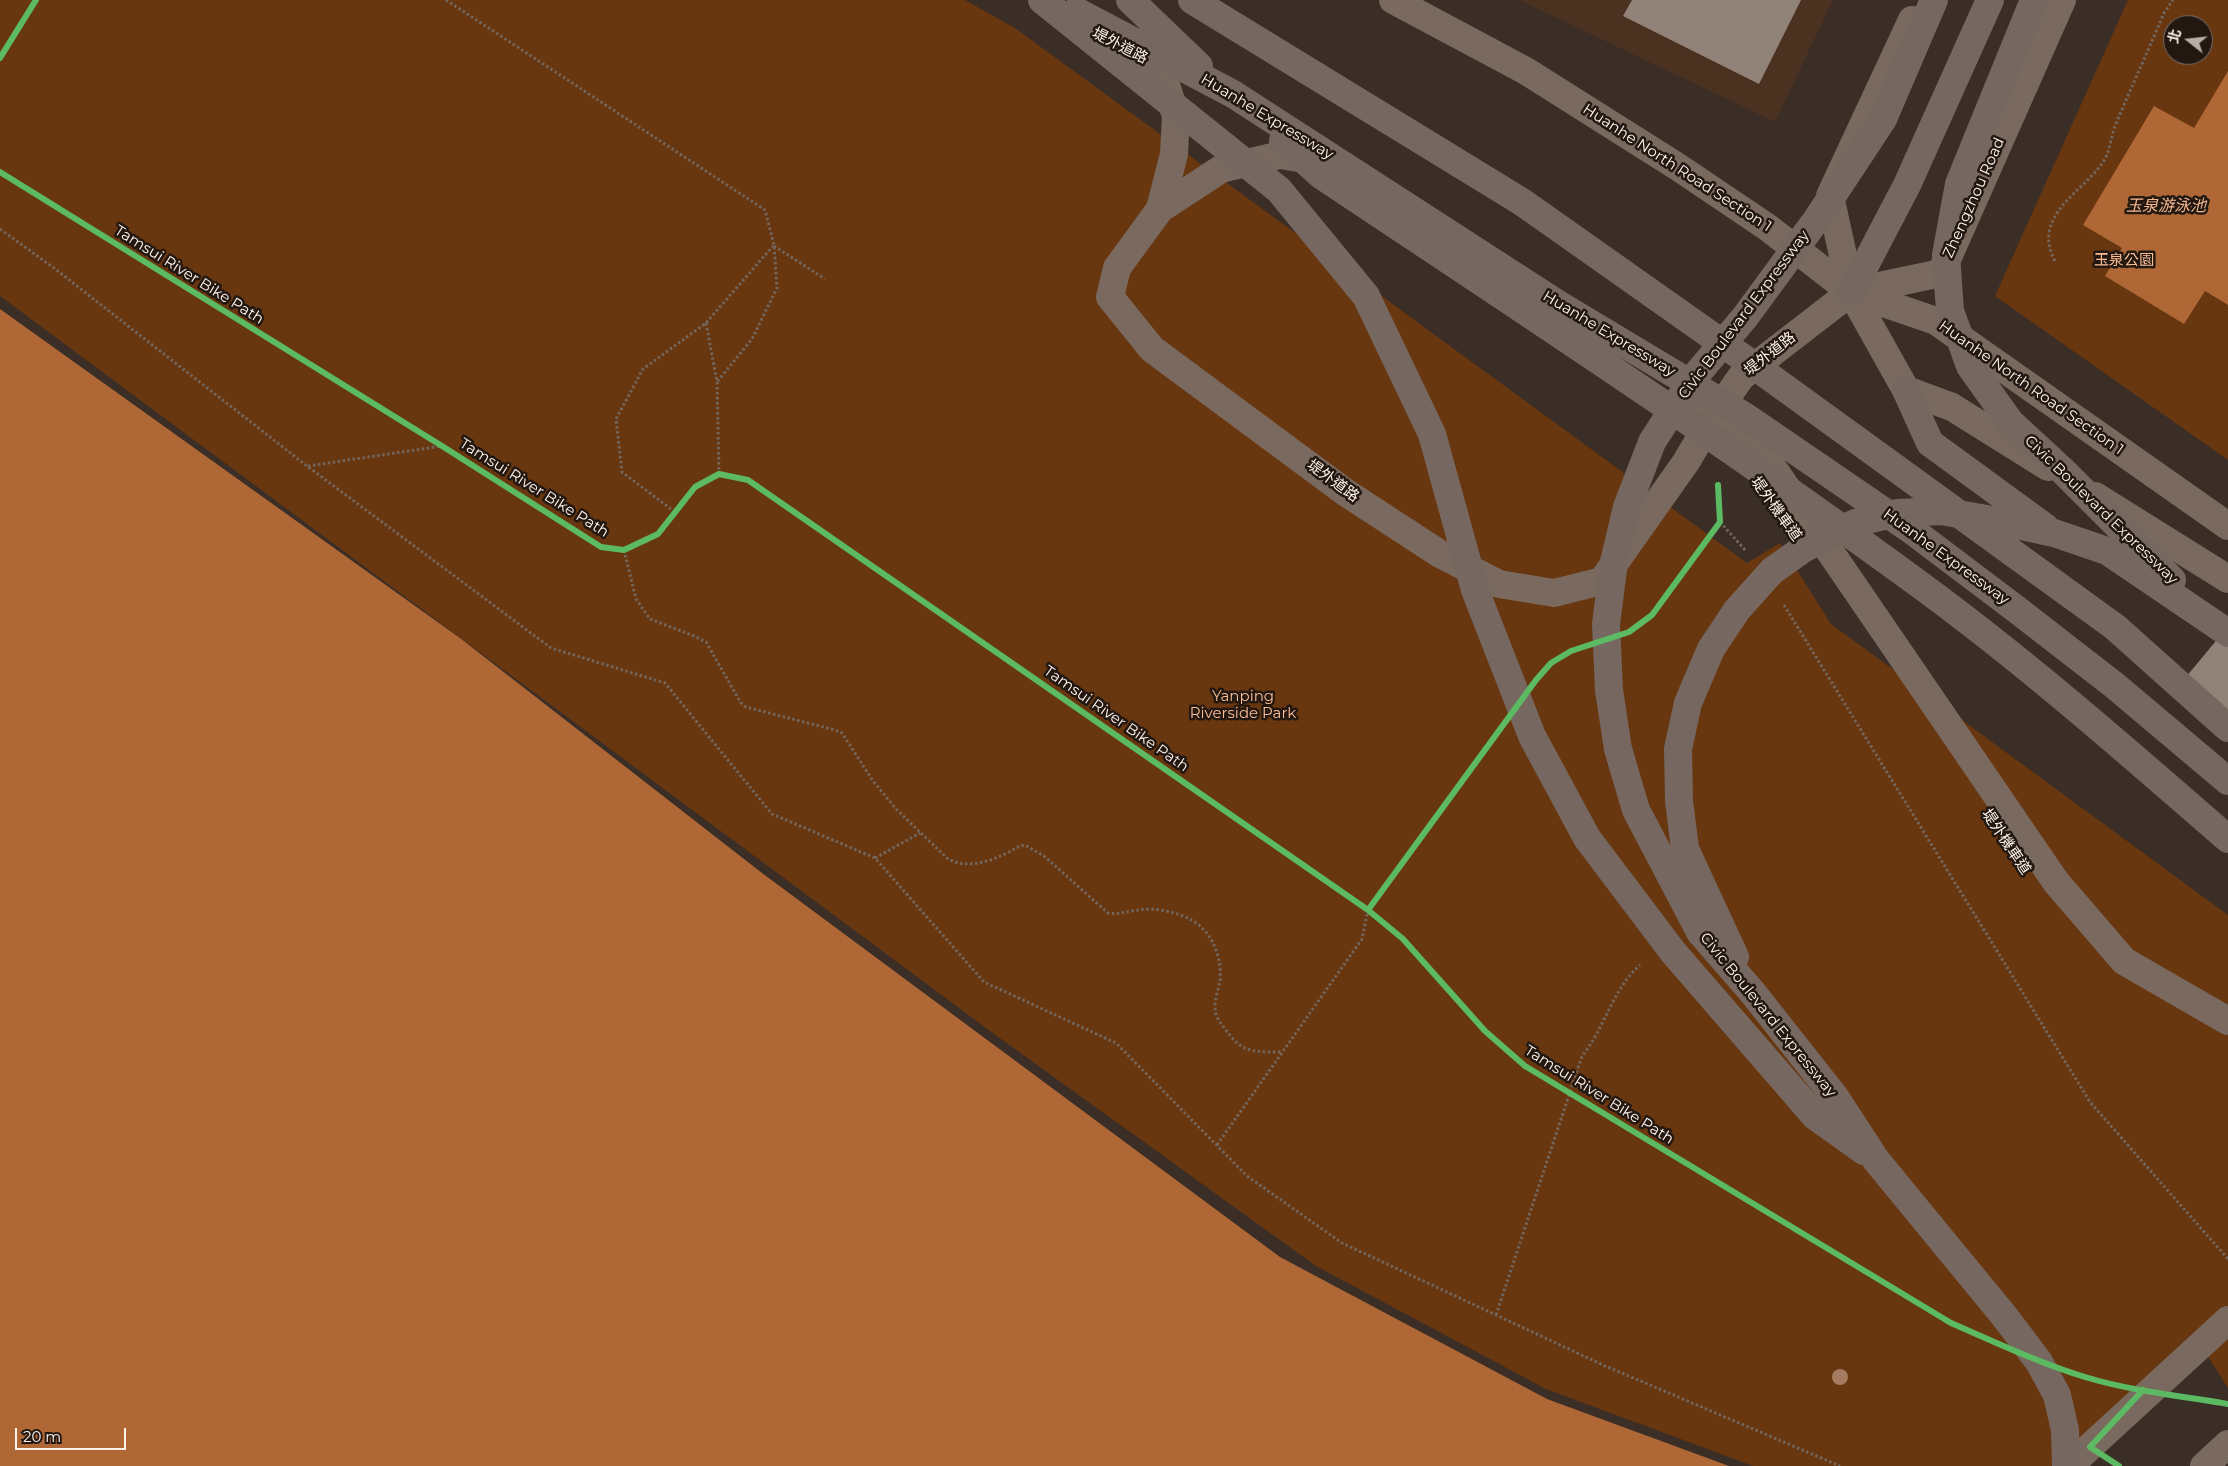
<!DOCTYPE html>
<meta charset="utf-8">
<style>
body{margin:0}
#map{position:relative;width:2228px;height:1466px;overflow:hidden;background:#3b2e26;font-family:Montserrat,"Noto Sans TC",sans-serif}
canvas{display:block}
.north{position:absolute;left:2163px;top:15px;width:50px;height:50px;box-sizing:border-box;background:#221811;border:1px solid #7a6f68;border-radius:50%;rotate:286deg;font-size:14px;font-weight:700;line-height:20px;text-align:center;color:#fff2eb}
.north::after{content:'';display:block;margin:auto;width:18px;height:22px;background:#baada6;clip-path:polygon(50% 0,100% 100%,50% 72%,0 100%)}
.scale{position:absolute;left:15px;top:1428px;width:111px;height:22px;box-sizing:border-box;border:2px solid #fff2eb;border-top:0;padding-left:6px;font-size:15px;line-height:18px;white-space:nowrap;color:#fff2eb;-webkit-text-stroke:4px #221811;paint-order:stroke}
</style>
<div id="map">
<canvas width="2228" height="1466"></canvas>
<div class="north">北</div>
<div class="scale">20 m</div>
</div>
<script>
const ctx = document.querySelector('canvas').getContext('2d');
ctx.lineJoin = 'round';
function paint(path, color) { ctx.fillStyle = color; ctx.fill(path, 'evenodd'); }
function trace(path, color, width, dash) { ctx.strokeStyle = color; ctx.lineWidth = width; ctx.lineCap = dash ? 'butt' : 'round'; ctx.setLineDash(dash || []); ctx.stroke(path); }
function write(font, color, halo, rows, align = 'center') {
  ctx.font = font + ' Montserrat,"Noto Sans TC",sans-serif'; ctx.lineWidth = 5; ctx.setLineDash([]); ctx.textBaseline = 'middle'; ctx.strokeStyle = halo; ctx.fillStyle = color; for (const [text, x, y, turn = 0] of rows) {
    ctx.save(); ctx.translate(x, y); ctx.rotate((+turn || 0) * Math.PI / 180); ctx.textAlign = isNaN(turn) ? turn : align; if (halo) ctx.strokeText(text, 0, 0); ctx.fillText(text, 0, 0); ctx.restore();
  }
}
paint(new Path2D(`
 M1519,0H1833L1775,122Z`), '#4b311f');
paint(new Path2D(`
 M0,0H965L1015,28L1747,563L1780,543L1831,624L2228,915V1388L2193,1333L2054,1466H1753L1546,1389L1316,1266L990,1031L0,296Z
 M2128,0H2228V460L1995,296ZM2173,25H2203V55H2173Z`), '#68360f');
paint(new Path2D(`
 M2228,71V305L2205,291L2184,324L2105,276L2122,248L2083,225L2154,106L2194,128Z
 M0,309L460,638L762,873L1280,1257L1547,1399L1729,1466H0Z`), '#af6735');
paint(new Path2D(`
 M1632,0H1801L1759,84L1623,16Z
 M2220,636L2228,642V732L2176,689Z`), '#928379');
trace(new Path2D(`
 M446,0L765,210L774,245L777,288L752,339L717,382
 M0,58L36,0
 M0,229L54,268L307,466L551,648L665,683L772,814L875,858L984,982L1116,1043L1247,1176L1342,1243L1603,1365L1840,1466
 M774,246L825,279
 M2055,261C2049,250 2047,240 2050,228C2059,199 2090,184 2105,159C2110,149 2111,137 2115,126C2131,88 2148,51 2164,13L2173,0
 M706,323L717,382L719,474
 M308,466L442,446
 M675,512L622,472L616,419L643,369L706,323L773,246
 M1720,522L1746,551
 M624,550L636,599L650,619L694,636L706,642L741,703L746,707L835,730L842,733L873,781L897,810L948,859C967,869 988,862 1007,853C1013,850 1018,846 1025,845L1044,856L1108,913C1118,915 1127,911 1138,910C1154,907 1178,912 1193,921C1213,933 1222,958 1220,980C1218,991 1213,1003 1216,1014C1218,1021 1224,1027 1228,1033C1233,1039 1238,1045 1245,1048C1256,1053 1271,1052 1282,1052
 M1784,605L2090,1102L2228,1259
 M875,858L920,833
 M1217,1145L1362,939L1368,910
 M1496,1315L1582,1056C1605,1028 1613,988 1640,965`), '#73665d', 3, [2.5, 2.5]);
trace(new Path2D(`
 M1393,0L1526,71L1678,167L1767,227L1851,292L1936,321L2228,526
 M1912,20L1830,196L1851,292L1906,390L1952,407L2048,467
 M1133,52L1160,66L1176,116L1174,154L1160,209L1117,268L1110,297L1152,349L1345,492L1440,554L1499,584L1554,593L1602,581L1686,462L1711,420L1741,377L1851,292L1941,273L2062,0
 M1160,209L1221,169L1280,155L1316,161
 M1696,410L1764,455L2056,882L2124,961L2228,1021
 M2095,496L2228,579
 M2069,1466L2228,1320`), '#7a695e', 28);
trace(new Path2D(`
 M2204,1466L2228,1444`), '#7b6a5f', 28);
trace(new Path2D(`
 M1042,0L1279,190L1366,296L1432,434L1475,590L1532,736L1587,838L1673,952L1815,1116L1864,1151
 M1130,0L1199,66
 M1192,0L1522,202L1763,372L2115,627L2228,728
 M1934,0L1883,119L1817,219L1745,317L1691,381L1652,442L1627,507L1614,562L1606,624L1609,690L1618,749L1636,810L1700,932L1753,993L1835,1097L1876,1160L2005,1317L2039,1362L2057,1395L2065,1430L2066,1466
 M2034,0L1959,184L1946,255L1950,311L1970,366L2010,422L2062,470L2172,580
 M1076,11L1233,94L1558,304L1746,417L1914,532L2016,609L2114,685L2228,781
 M1283,141L1321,175C1523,310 1727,443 1923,587C2029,665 2128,752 2228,839
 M1851,292L1907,185L1990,0
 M1906,390L1930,443L2045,527
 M1735,957L1685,849L1679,801L1678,749L1688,703L1711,649L1737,610L1772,571L1803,549L1855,523L1897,513L1941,511L1998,521L2054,533L2107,551L2228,633`), '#766860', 28);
trace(new Path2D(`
 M0,58L36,0
 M0,172L442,446L601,547L624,550L658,534L695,487L719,474L748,480L1368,910L1403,939L1485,1031L1525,1066L1951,1323C1995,1342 2039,1363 2085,1377C2131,1391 2181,1396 2228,1404
 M1368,910L1536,680L1551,663L1571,651L1629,632L1652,615L1720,522L1718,485
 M2119,1466L2090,1447L2143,1390`), '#5cba63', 6);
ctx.fillStyle = '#a57c62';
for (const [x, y] of [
 [1840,1377]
]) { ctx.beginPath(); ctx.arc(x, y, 8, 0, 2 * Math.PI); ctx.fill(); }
write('15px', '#fff2eb', '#221811', [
 ["堤外道路",1120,46,27],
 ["Huanhe Expressway",1267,117,31],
 ["Huanhe North Road Section 1",1677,168,33],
 ["Zhengzhou Road",1974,198,-66],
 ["Tamsui River Bike Path",189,275,32],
 ["Civic Boulevard Expressway",1744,315,-53],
 ["Huanhe Expressway",1609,334,31],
 ["堤外道路",1770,354,-38],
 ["Huanhe North Road Section 1",2031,388,35],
 ["堤外道路",1333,481,36],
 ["Tamsui River Bike Path",534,488,32],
 ["堤外機車道",1776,509,54],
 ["Civic Boulevard Expressway",2101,510,44],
 ["Huanhe Expressway",1946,557,36],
 ["Tamsui River Bike Path",1116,719,35],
 ["堤外機車道",2006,842,56],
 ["Civic Boulevard Expressway",1768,1015,51],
 ["Tamsui River Bike Path",1599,1095,32]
]);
write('15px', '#fbbc94', '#221811', [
 ["玉泉公園",2124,261],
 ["Yanping",1243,697],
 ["Riverside Park",1243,714]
]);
write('italic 16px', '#f6b78f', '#221811', [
 ["玉泉游泳池",2166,206]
]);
</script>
